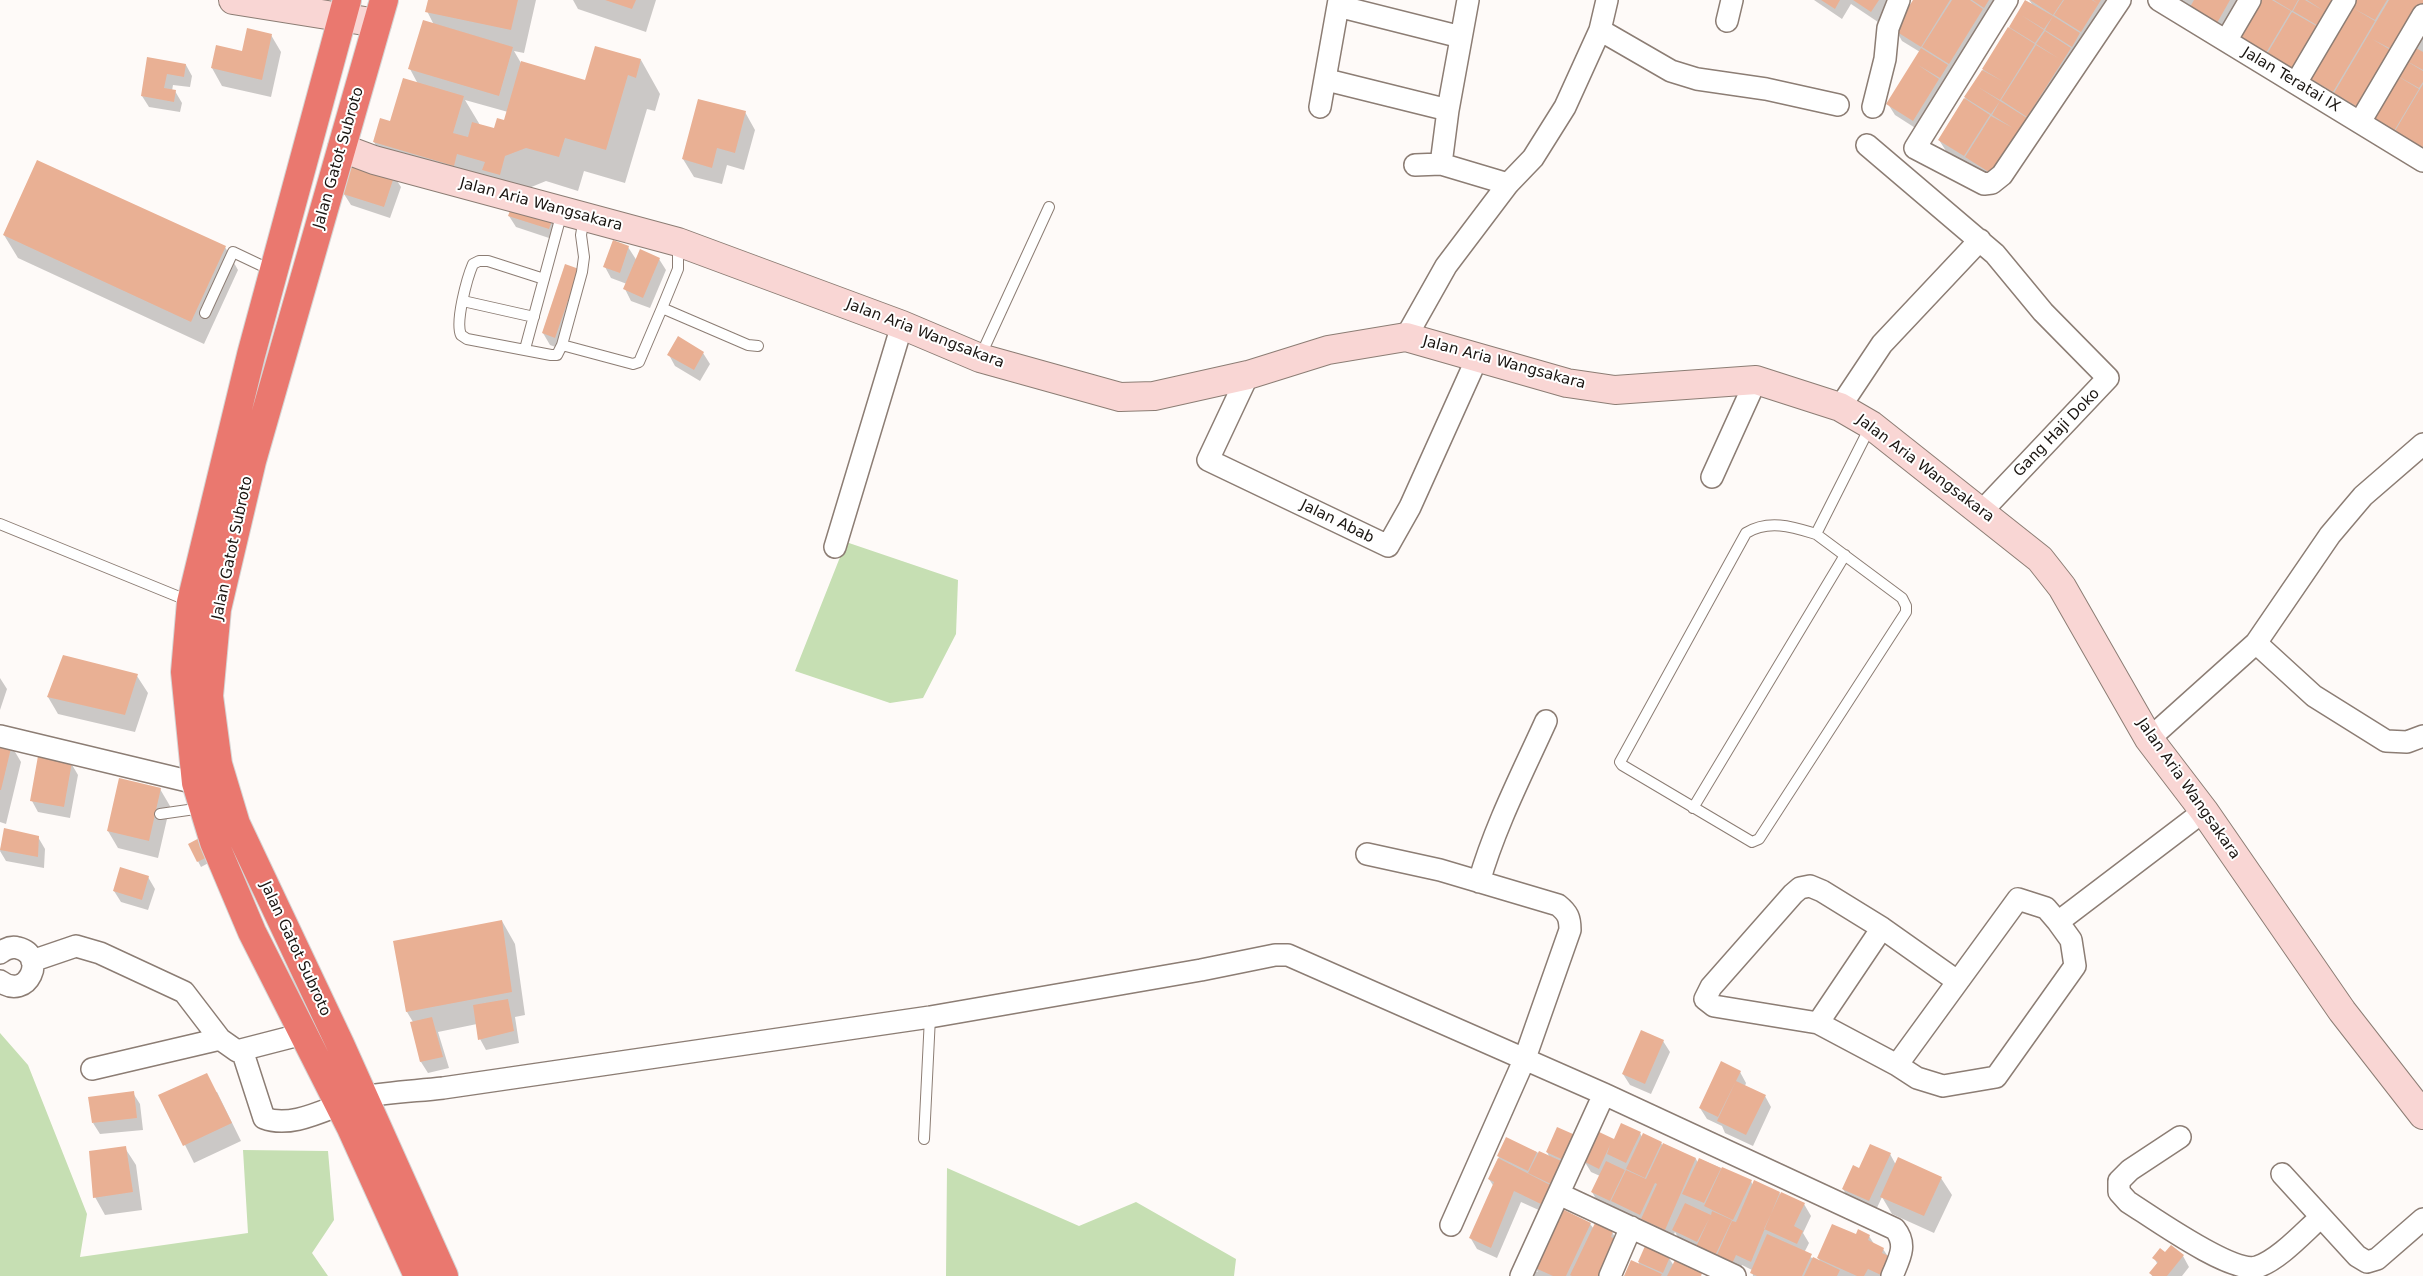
<!DOCTYPE html>
<style>
body{margin:0}
canvas{display:block;background:#fefaf8}
</style>
<canvas width="2423" height="1276"></canvas>
<script>
const ctx = document.querySelector('canvas').getContext('2d');
ctx.lineJoin = 'round';
function paint(path, color) { ctx.fillStyle = color; ctx.fill(path, 'evenodd'); }
function trace(path, color, width, dash) { ctx.strokeStyle = color; ctx.lineWidth = width; ctx.lineCap = dash ? 'butt' : 'round'; ctx.setLineDash(dash || []); ctx.stroke(path); }
function write(font, color, halo, rows, align = 'center') {
  ctx.font = font + ' "DejaVu Sans",sans-serif'; ctx.lineWidth = 4; ctx.setLineDash([]); ctx.textBaseline = 'middle'; ctx.strokeStyle = halo; ctx.fillStyle = color; for (const [text, x, y, turn = 0] of rows) {
    ctx.save(); ctx.translate(x, y); ctx.rotate((+turn || 0) * Math.PI / 180); ctx.textAlign = isNaN(turn) ? turn : align; if (halo) ctx.strokeText(text, 0, 0); ctx.fillText(text, 0, 0); ctx.restore();
  }
}
paint(new Path2D(`
 M846,542L958,580L956,634L923,698L890,703L795,671Z
 M0,1033L28,1065L87,1214L80,1257L248,1233L243,1150L328,1151L334,1220L312,1253L328,1276H0Z
 M947,1168L1079,1226L1136,1202L1236,1259L1234,1276H946Z`), '#c6dfb3');
paint(new Path2D(`
 M429,0H536L524,53L514,51L521,63L586,82L641,60L660,94L655,111L647,109L625,183L584,171L578,191L546,181L524,190L553,216L560,228L555,240L516,227L509,216L512,206L394,176L401,187L390,218L351,205L344,194L393,175L374,142L391,123L418,84L410,69L434,25L427,11ZM465,100L508,112L505,122L495,130L480,125Z
 M573,0H656L646,32L578,9Z
 M1814,0H1892L1878,22L1851,4L1842,19Z
 M1914,0H2002L1920,131L1895,115L1888,104L1920,52L1902,41L1896,30Z
 M2029,0H2112L1999,185L1946,151L1939,140L2026,1L2032,4Z
 M2169,0H2243L2224,33Z
 M2263,0H2349L2301,81L2247,49Z
 M2352,0H2423V155L2314,87L2307,76Z
 M271,35L281,52L271,97L222,86L212,68Z
 M148,59L186,65L192,76L190,87L173,85L172,91H175L182,103L180,112L149,107L142,96Z
 M745,112L755,130L744,170L727,165L722,184L694,177L683,159Z
 M4,235L225,247L238,270L204,344L18,258Z
 M628,247L637,261L659,259L666,270L650,308L631,301L625,289L627,284L611,278L605,267Z
 M566,266L584,281L561,349L550,345L543,333Z
 M703,353L710,364L700,381L675,366L669,355Z
 M137,676L148,693L135,732L58,714L48,697Z
 M0,678L7,689L0,710Z
 M0,742L11,745L21,762L6,824L0,822Z
 M71,763L78,775L70,818L38,812L32,801Z
 M160,789L170,806L158,858L118,848L108,831Z
 M5,830L38,837L45,849L44,868L6,861L0,851Z
 M189,844L216,859L201,867Z
 M148,877L155,889L148,910L121,902L114,891Z
 M502,921L515,944L525,1015L515,1017L519,1043L486,1050L480,1039L477,1024L438,1032L449,1068L428,1073L421,1062L413,1022L407,1012L394,942Z
 M1663,1041L1670,1052L1651,1094L1630,1085L1623,1074Z
 M1740,1072L1746,1083L1745,1086L1765,1096L1771,1107L1753,1146L1725,1133L1722,1126L1707,1119L1700,1108Z
 M217,1092L241,1141L194,1163L160,1095Z
 M133,1093L140,1104L143,1130L100,1134L93,1123Z
 M1640,1133L1642,1137L1661,1143L1663,1146L1664,1144L1696,1159L1698,1163L1700,1159L1751,1181L1753,1186L1779,1192L1781,1196L1804,1204L1811,1216L1803,1233L1809,1243L1804,1253L1812,1258L1821,1262L1818,1258L1856,1236H1869L1874,1244L1883,1249L1889,1258L1896,1261L1905,1276H1753L1752,1270L1742,1265L1738,1275L1680,1241L1675,1232L1671,1241L1599,1204L1592,1192L1600,1176L1591,1172L1583,1159L1552,1216L1521,1202L1497,1258L1477,1249L1470,1237L1494,1187L1489,1179L1507,1139L1550,1158L1547,1152L1581,1139L1615,1140Z
 M125,1148L136,1165L142,1210L105,1215L95,1197Z
 M1890,1154L1896,1165L1941,1178L1952,1195L1934,1233L1892,1214L1882,1197L1875,1212L1850,1201L1843,1189L1860,1169Z
 M1590,1224L1594,1229L1612,1232L1618,1242L1619,1276H1531L1533,1270L1538,1272L1535,1267Z
 M1646,1248L1669,1258L1674,1266L1702,1276H1625L1638,1265Z
 M2165,1254L2183,1256L2189,1267L2182,1276H2152L2151,1273L2158,1265L2154,1258Z`), '#0003');
paint(new Path2D(`
 M428,0H518L511,30L425,12Z
 M605,0H636L632,9Z
 M1821,0H1840L1835,9Z
 M1853,0H1879L1871,12Z
 M1913,0H1950L1921,47L1894,30Z
 M1952,0H1970L1983,9L1949,64L1922,47Z
 M1972,0H1989L1984,8Z
 M2025,0L2053,16L2044,29L2021,15L2044,30L2035,43L2009,27Z
 M2030,0H2063L2053,15Z
 M2064,0H2092L2097,3L2093,0H2101L2081,32L2054,15Z
 M2194,0H2230L2217,23L2190,7Z
 M2261,0H2272L2291,11L2266,53L2239,37Z
 M2274,0H2298L2292,11Z
 M2299,0H2305L2324,11L2307,0H2336L2320,27L2293,11Z
 M2351,0H2387L2375,20L2353,8L2375,21L2333,92L2306,76Z
 M2389,0H2423V4L2395,51L2372,39L2394,52L2361,109L2334,93Z
 M2292,12L2320,28L2294,70L2267,54Z
 M2053,16L2080,33L2072,47L2045,30Z
 M423,20L513,47L499,96L408,69Z
 M2008,27L2035,44L2000,100L1978,87L2000,101L1991,114L1964,97L1982,70L2004,82L1982,69Z
 M247,28L272,34L262,80L211,68L216,45L242,51Z
 M2045,31L2071,48L2027,117L2001,100L2036,45L2058,58L2036,44Z
 M2409,44L2423,52V70L2403,59L2423,71V82L2419,88L2394,74L2419,89L2394,131L2367,114Z
 M595,46L641,59L636,78L628,75L606,150L565,138L559,157L526,148L505,156L500,175L482,170L485,162L457,154L454,166L373,142L380,118L390,121L403,78L464,96L453,133L468,137L472,122L494,128L497,118L504,120L521,61L585,80Z
 M1921,48L1948,65L1940,78L1918,65L1939,79L1913,121L1886,104Z
 M147,57L186,64L184,77L167,74L164,88L176,90L174,102L141,96Z
 M2423,84V146L2422,148L2395,131Z
 M1964,98L1990,115L1964,156L1938,140Z
 M698,99L746,111L735,153L717,148L712,168L682,159Z
 M2000,101L2027,118L1992,174L1965,157L1991,116L2013,128L1992,115Z
 M37,160L226,246L191,322L3,235Z
 M353,161L395,174L384,207L343,194Z
 M513,202L554,215L549,229L508,216Z
 M613,240L629,246L620,273L603,267Z
 M640,249L660,258L643,298L623,289Z
 M565,264L579,269L555,338L542,333Z
 M678,336L704,352L694,370L667,355Z
 M63,655L138,674L125,715L47,697Z
 M0,741L12,744L1,790H0Z
 M38,756L72,762L64,807L30,801Z
 M119,778L161,788L149,841L107,831Z
 M4,828L39,836L38,857L0,850Z
 M205,835L214,854L197,862L188,844Z
 M120,867L149,876L142,900L113,891Z
 M502,920L512,992L406,1012L393,941Z
 M508,999L514,1031L478,1040L473,1005Z
 M432,1017L443,1057L420,1062L410,1022Z
 M1641,1030L1664,1040L1645,1084L1622,1074Z
 M1721,1061L1741,1071L1718,1117L1699,1108Z
 M207,1073L232,1123L183,1146L158,1095Z
 M1736,1081L1766,1095L1746,1135L1717,1121Z
 M134,1091L137,1118L92,1123L88,1097Z
 M1621,1123L1641,1132L1626,1163L1607,1154L1610,1145L1599,1169L1583,1161L1597,1131L1614,1139Z
 M1557,1127L1582,1138L1570,1163L1546,1152Z
 M1643,1133L1662,1142L1645,1178L1626,1169Z
 M1506,1137L1537,1152L1528,1171L1497,1156Z
 M1663,1143L1696,1158L1665,1230L1641,1219L1657,1184L1655,1183L1640,1215L1611,1201L1626,1170L1646,1179Z
 M1870,1144L1891,1153L1869,1201L1842,1189L1853,1165L1859,1168Z
 M126,1146L133,1192L93,1198L89,1151Z
 M1539,1151L1570,1165L1559,1188L1528,1173Z
 M1898,1157L1942,1177L1924,1216L1880,1197Z
 M1498,1158L1554,1187L1545,1206L1514,1191L1491,1248L1469,1238L1494,1182L1488,1179Z
 M1699,1158L1721,1168L1704,1203L1682,1194Z
 M1606,1161L1625,1170L1610,1201L1591,1192Z
 M1722,1167L1752,1180L1733,1220L1704,1206Z
 M1754,1180L1780,1192L1751,1262L1736,1255L1732,1264L1716,1257L1732,1221L1736,1222Z
 M1781,1192L1805,1203L1794,1226L1803,1231L1797,1244L1764,1229Z
 M1685,1203L1711,1215L1712,1211L1732,1220L1714,1258L1695,1249L1709,1219L1697,1242L1672,1230Z
 M1560,1208L1591,1223L1566,1276H1553L1533,1267Z
 M1595,1223L1613,1231L1611,1237L1623,1243L1607,1276H1572L1570,1275Z
 M1832,1224L1856,1234L1858,1229L1870,1235L1868,1240L1884,1248L1882,1253L1897,1260L1883,1276L1868,1269L1864,1276H1857L1817,1258Z
 M1767,1234L1812,1254L1802,1276H1757L1750,1273Z
 M2171,1245L2184,1255L2167,1276H2153L2149,1273L2158,1262L2152,1258L2160,1248L2165,1252Z
 M1645,1246L1670,1257L1663,1273L1638,1262Z
 M1813,1257L1840,1270L1837,1276H1804Z
 M1631,1260L1662,1274L1661,1276H1624Z
 M1675,1260L1702,1273L1701,1276H1667Z`), '#e9b094');
const lane = new Path2D(`
 M678,243V269L662,308L748,345L758,346
 M544,279L488,261H479L473,264C467,278 455,322 461,335L467,339L551,355H557L562,345L582,272L584,257L581,235L584,218
 M463,301L534,317
 M205,313L233,252L273,271
 M562,345L633,364L639,362L662,308
 M525,349L562,212
 M980,357L1049,207
 M0,524L189,601
 M1816,534C1793,527 1769,519 1746,533L1620,762L1622,765L1752,842L1759,839L1906,612V606L1902,598L1816,534L1870,427
 M1693,808L1845,555
 M160,814L202,808
 M924,1139L930,1017`);
const street = new Path2D(`
 M2007,0L1915,148L1984,184L1992,183L2002,175L2120,0
 M2159,0L2423,161
 M1338,6L1461,37
 M1727,21L1732,0
 M1600,30L1671,71L1697,79L1766,89L1838,105
 M2226,41L2250,0
 M1327,80L1448,110
 M2296,83L2345,0
 M1320,107L1339,0
 M1873,107L1885,59L1888,28L1899,0
 M2360,122L2423,15
 M1867,145L1995,254L2043,312L2108,378L1982,511
 M1441,164L1448,110L1468,0
 M1415,165L1441,164L1508,184
 M1406,337L1446,266L1508,184L1533,158L1565,107L1600,30L1607,0
 M1248,375L1208,460L1388,546L1410,507L1478,356
 M1840,407L1882,344L1980,240
 M1712,477L1756,380
 M835,547L902,325
 M2256,643L2314,696L2386,741L2407,742L2423,736
 M0,736L196,783
 M2149,739L2256,643L2330,535L2363,496L2423,444
 M1367,854L1440,870L1558,905C1568,913 1570,918 1570,930L1525,1058L1451,1225
 M1479,882C1495,826 1522,774 1546,721
 M0,953C5,949 11,946 18,948C48,955 28,1002 0,981
 M32,961L76,946L100,953L184,992L220,1039L237,1051L303,1034
 M1957,981L1882,928L1822,891L1810,886L1800,888L1793,894L1711,987L1705,999L1714,1006L1818,1023L1897,1065L2018,899L2046,908L2058,922L2204,811
 M1818,1023L1882,928
 M242,1050L264,1118C295,1130 333,1104 363,1097C389,1092 417,1091 443,1088L930,1017L1201,970L1275,955H1288L1604,1094L1895,1229C1908,1245 1899,1259 1892,1276
 M1897,1065L1917,1078L1943,1086L1996,1077L2075,966L2071,940L2058,922
 M92,1069L220,1039
 M2180,1137L2130,1170L2119,1181V1192L2128,1202C2152,1217 2231,1274 2257,1267C2279,1260 2304,1232 2321,1217
 M2282,1174L2357,1256L2367,1262L2377,1259L2423,1219
 M1559,1194L1735,1276
 M1521,1276L1604,1094
 M1610,1276L1631,1227`);
const secondary = new Path2D(`
 M233,0L377,23
 M342,148L374,160L678,242L902,325L980,358L1120,397L1154,396L1248,375L1328,350L1406,337L1567,383L1615,390L1756,380L1840,407L1871,425L2040,559L2062,587L2149,739L2204,811L2342,1011L2423,1115`);
const highway = new Path2D(`
 M347,0L251,355L191,602L185,672L196,783L214,842L252,932L351,1128L418,1276
 M384,0L252,461L217,609L209,696L218,764L236,824L340,1044L444,1276`);
trace(lane, '#8c7d74', 12);
trace(street, '#8c7d74', 24);
trace(secondary, '#8c7d74', 30);
trace(highway, '#d6d5d4', 30);
trace(lane, '#fff', 10);
trace(street, '#fff', 21);
trace(secondary, '#f9d6d4', 28);
trace(highway, '#ea786f', 28);
write('15px', '#1a1511', '#fff', [
 ["Jalan Teratai IX",2291,80,31],
 ["Jalan Gatot Subroto",339,158,-74],
 ["Jalan Aria Wangsakara",541,205,15],
 ["Jalan Aria Wangsakara",925,334,21],
 ["Jalan Aria Wangsakara",1504,363,15],
 ["Gang Haji Doko",2057,433,-46],
 ["Jalan Aria Wangsakara",1925,469,37],
 ["Jalan Abab",1337,522,26],
 ["Jalan Gatot Subroto",233,548,-78],
 ["Jalan Aria Wangsakara",2188,789,55],
 ["Jalan Gatot Subroto",295,949,65]
]);
</script>
